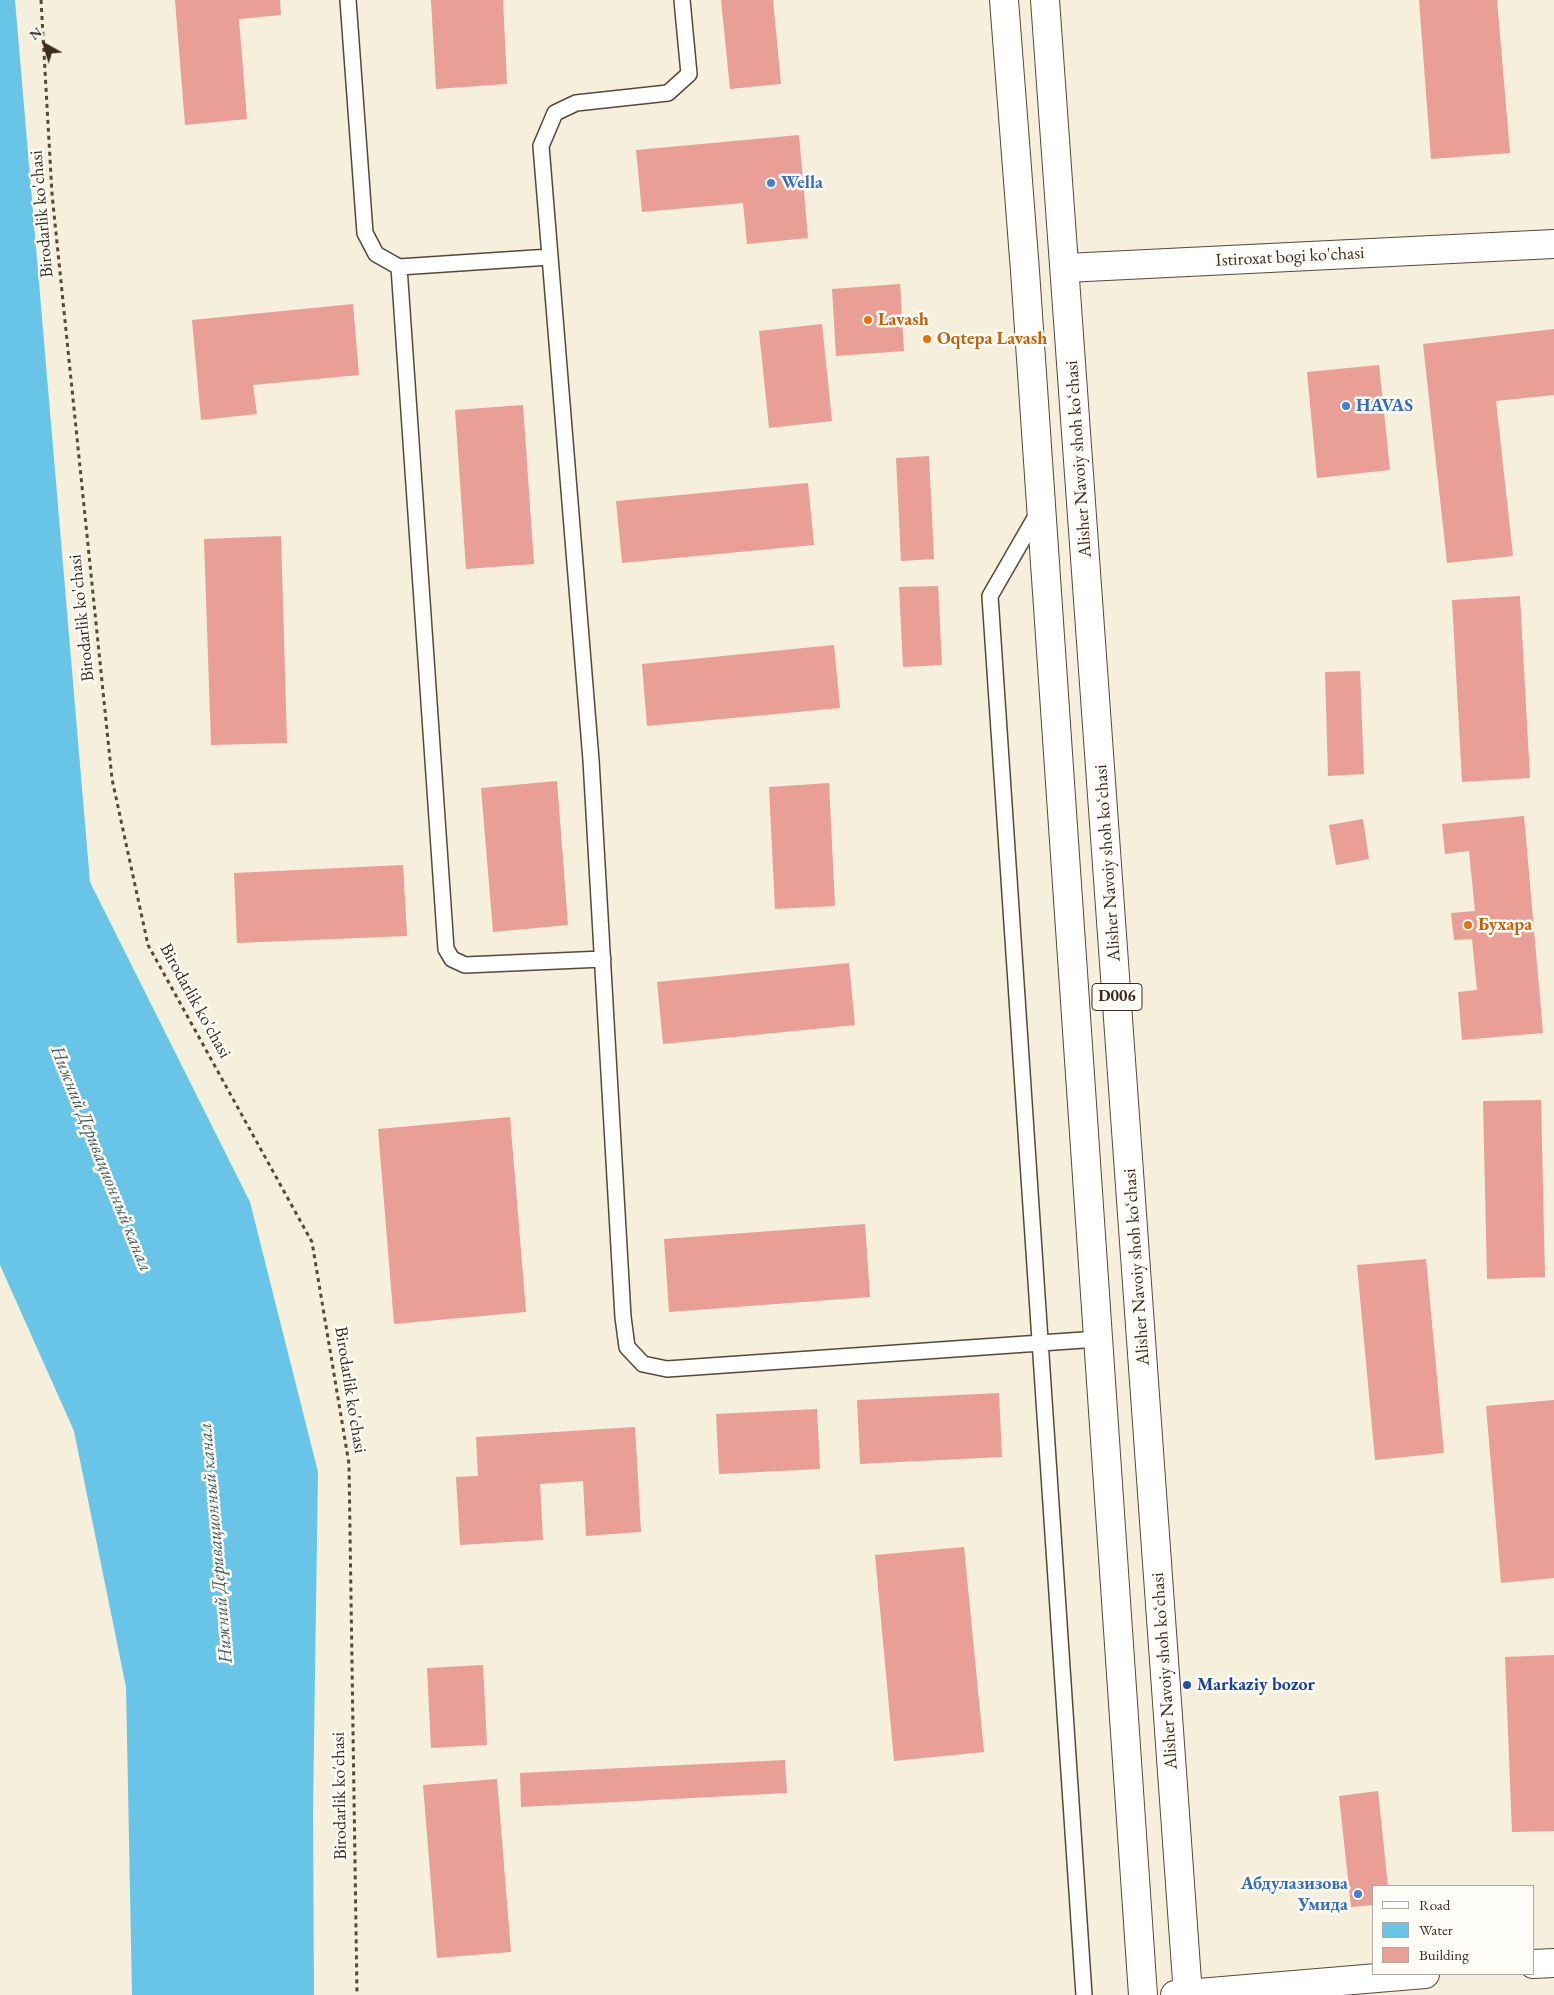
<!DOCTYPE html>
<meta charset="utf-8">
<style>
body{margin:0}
#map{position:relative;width:1554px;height:1995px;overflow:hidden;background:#f5efdb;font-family:"EB Garamond",serif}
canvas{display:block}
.legend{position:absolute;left:1372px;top:1885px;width:162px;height:90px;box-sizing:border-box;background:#fdfcf7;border:1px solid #afa8a0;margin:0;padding:6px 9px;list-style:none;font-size:15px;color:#3b2a1e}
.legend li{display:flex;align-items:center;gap:10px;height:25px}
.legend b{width:25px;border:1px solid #afa8a0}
.north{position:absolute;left:20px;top:20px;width:50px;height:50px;-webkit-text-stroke:4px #fdfcf7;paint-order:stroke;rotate:321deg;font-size:14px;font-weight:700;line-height:20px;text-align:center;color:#3b2a1e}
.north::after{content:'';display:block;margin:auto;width:18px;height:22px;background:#3b2a1e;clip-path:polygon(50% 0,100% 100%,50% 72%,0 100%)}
</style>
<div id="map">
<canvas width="1554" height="1995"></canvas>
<ul class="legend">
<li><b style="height:6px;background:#fff"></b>Road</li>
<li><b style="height:14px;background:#69c5e7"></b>Water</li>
<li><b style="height:14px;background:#e99e96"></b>Building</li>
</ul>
<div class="north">N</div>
</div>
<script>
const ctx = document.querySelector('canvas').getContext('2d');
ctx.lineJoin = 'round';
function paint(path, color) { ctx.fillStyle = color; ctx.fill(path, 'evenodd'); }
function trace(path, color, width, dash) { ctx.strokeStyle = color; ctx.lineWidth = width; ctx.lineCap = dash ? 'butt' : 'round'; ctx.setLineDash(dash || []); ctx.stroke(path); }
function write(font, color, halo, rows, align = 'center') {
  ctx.font = font + ' "EB Garamond",serif'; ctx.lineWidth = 5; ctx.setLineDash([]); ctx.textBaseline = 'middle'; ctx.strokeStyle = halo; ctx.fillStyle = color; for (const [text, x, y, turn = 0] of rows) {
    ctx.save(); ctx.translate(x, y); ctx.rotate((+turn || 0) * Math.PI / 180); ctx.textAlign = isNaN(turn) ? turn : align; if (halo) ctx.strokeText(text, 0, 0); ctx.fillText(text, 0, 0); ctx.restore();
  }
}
paint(new Path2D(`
 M0,0H15L90,882L250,1202L318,1472L313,1810L314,1995H132L126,1687L74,1431L0,1265Z`), '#69c5e7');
paint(new Path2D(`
 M175,0H280L281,15L239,19L247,119L185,125Z
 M431,0H503L507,84L436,89Z
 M721,0H773L781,84L730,89Z
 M1419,0H1497L1510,153L1431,159Z
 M799,135L808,238L747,244L743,203L642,212L636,150Z
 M900,284L904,351L836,356L832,289Z
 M353,304L359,375L253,385L257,414L201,420L192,320Z
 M822,324L832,421L769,428L759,331Z
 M1554,329V395L1496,401L1513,556L1447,563L1423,344Z
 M1379,365L1390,470L1317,478L1307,372Z
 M523,405L534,564L466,569L455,410Z
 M929,456L934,559L901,561L896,458Z
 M808,483L814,545L622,563L616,501Z
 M281,536L287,743L211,745L204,539Z
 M938,586L942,665L903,667L899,587Z
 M1520,596L1530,778L1462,782L1452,600Z
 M834,645L840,708L647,726L642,664Z
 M1360,671L1364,774L1328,776L1325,672Z
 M557,781L568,925L493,932L481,788Z
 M829,783L835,906L775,909L769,787Z
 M1524,816L1543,1033L1462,1040L1458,992L1477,990L1472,939L1454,940L1451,913L1475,911L1469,851L1445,854L1442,824Z
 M1363,819L1369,859L1336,865L1329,825Z
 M403,865L407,936L237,943L234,873Z
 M849,963L855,1025L663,1044L657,982Z
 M1541,1100L1545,1277L1487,1279L1483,1101Z
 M510,1117L526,1312L394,1324L378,1129Z
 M865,1224L870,1297L669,1312L664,1239Z
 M1426,1259L1444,1453L1375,1460L1357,1265Z
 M999,1393L1002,1457L860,1464L857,1400Z
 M1554,1400V1578L1501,1583L1486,1406Z
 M817,1409L820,1469L719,1474L716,1414Z
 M635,1427L641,1532L586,1536L583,1481L540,1484L543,1540L460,1545L456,1477L478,1476L476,1437Z
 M964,1547L984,1752L894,1761L875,1555Z
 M1554,1655V1831L1512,1832L1505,1657Z
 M483,1665L487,1745L431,1748L427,1668Z
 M785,1760L787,1793L521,1807L520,1773Z
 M497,1779L511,1952L437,1958L423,1785Z
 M1378,1791L1388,1886H1373V1905L1351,1907L1339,1796Z`), '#e99e96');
const service = new Path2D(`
 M348,0L365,233L376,254L399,267L550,257
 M682,0L689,74L668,93L576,103L555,113L541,146L591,760L623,1317L627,1347L643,1364L667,1369L1098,1339
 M399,267L446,949L452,959L465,965L603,959
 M1039,511L990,596L1084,1995`);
const minor = new Path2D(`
 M1533,1964L1554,1963
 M1175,1995L1425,1974`);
const tertiary = new Path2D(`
 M1066,268L1554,244`);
const primary = new Path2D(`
 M1004,0L1025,271L1143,1995
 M1045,0L1188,1995`);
trace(service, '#57483a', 18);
trace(minor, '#57483a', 30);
trace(tertiary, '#57483a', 30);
trace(primary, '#57483a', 30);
trace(new Path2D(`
 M41,0L52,194L112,779L148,945L312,1242L349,1464L357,1995`), '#57483a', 3, [4, 4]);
trace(service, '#fff', 15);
trace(minor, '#fff', 28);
trace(tertiary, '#fff', 28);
trace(primary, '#fff', 28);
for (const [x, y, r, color] of [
 [771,183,5,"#3f7fe0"],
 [868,320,5,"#e8710a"],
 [927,339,5,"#e8710a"],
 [1346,406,5,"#3f7fe0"],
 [1468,925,5,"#e8710a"],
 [1187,1685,5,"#1a4fb4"],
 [1358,1894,5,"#3f7fe0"]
]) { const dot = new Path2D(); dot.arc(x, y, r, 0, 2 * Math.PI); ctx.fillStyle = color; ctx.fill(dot); trace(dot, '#fdfcf7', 2); }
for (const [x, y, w] of [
 [1117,997,50]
]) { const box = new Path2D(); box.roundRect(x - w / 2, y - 13.5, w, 27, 4); ctx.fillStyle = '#fdfcf7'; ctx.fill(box); trace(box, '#3b2a1e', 1); }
write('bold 16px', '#3b2a1e', null, [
 ["D006",1117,997]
]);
write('bold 18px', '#366cbe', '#fdfcf7', [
 ["Wella",781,183],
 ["HAVAS",1356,406],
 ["Абдулазизова",1348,1884,"right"],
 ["Умида",1348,1905,"right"]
], 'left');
write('18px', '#3b2a1e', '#fdfcf7', [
 ["Birodarlik ko'chasi",42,214,-95],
 ["Istiroxat bogi ko'chasi",1290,257,-3],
 ["Alisher Navoiy shoh koʻchasi",1079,459,-94],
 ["Birodarlik ko'chasi",82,618,-96],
 ["Alisher Navoiy shoh koʻchasi",1108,863,-94],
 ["Birodarlik ko'chasi",195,1001,61],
 ["Alisher Navoiy shoh koʻchasi",1137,1267,-94],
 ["Birodarlik ko'chasi",350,1390,81],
 ["Alisher Navoiy shoh koʻchasi",1165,1671,-94],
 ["Birodarlik ko'chasi",340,1796,-91]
]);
write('bold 18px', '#c56008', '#fdfcf7', [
 ["Lavash",878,320],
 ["Oqtepa Lavash",937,339],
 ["Бухара",1478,925]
], 'left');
write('bold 18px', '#164399', '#fdfcf7', [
 ["Markaziy bozor",1197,1685]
], 'left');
write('italic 19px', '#49585a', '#fdfcf7', [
 ["Нижний Деривационный канал",101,1159,68],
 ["Нижний Деривационный канал",216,1543,-95]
]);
</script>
